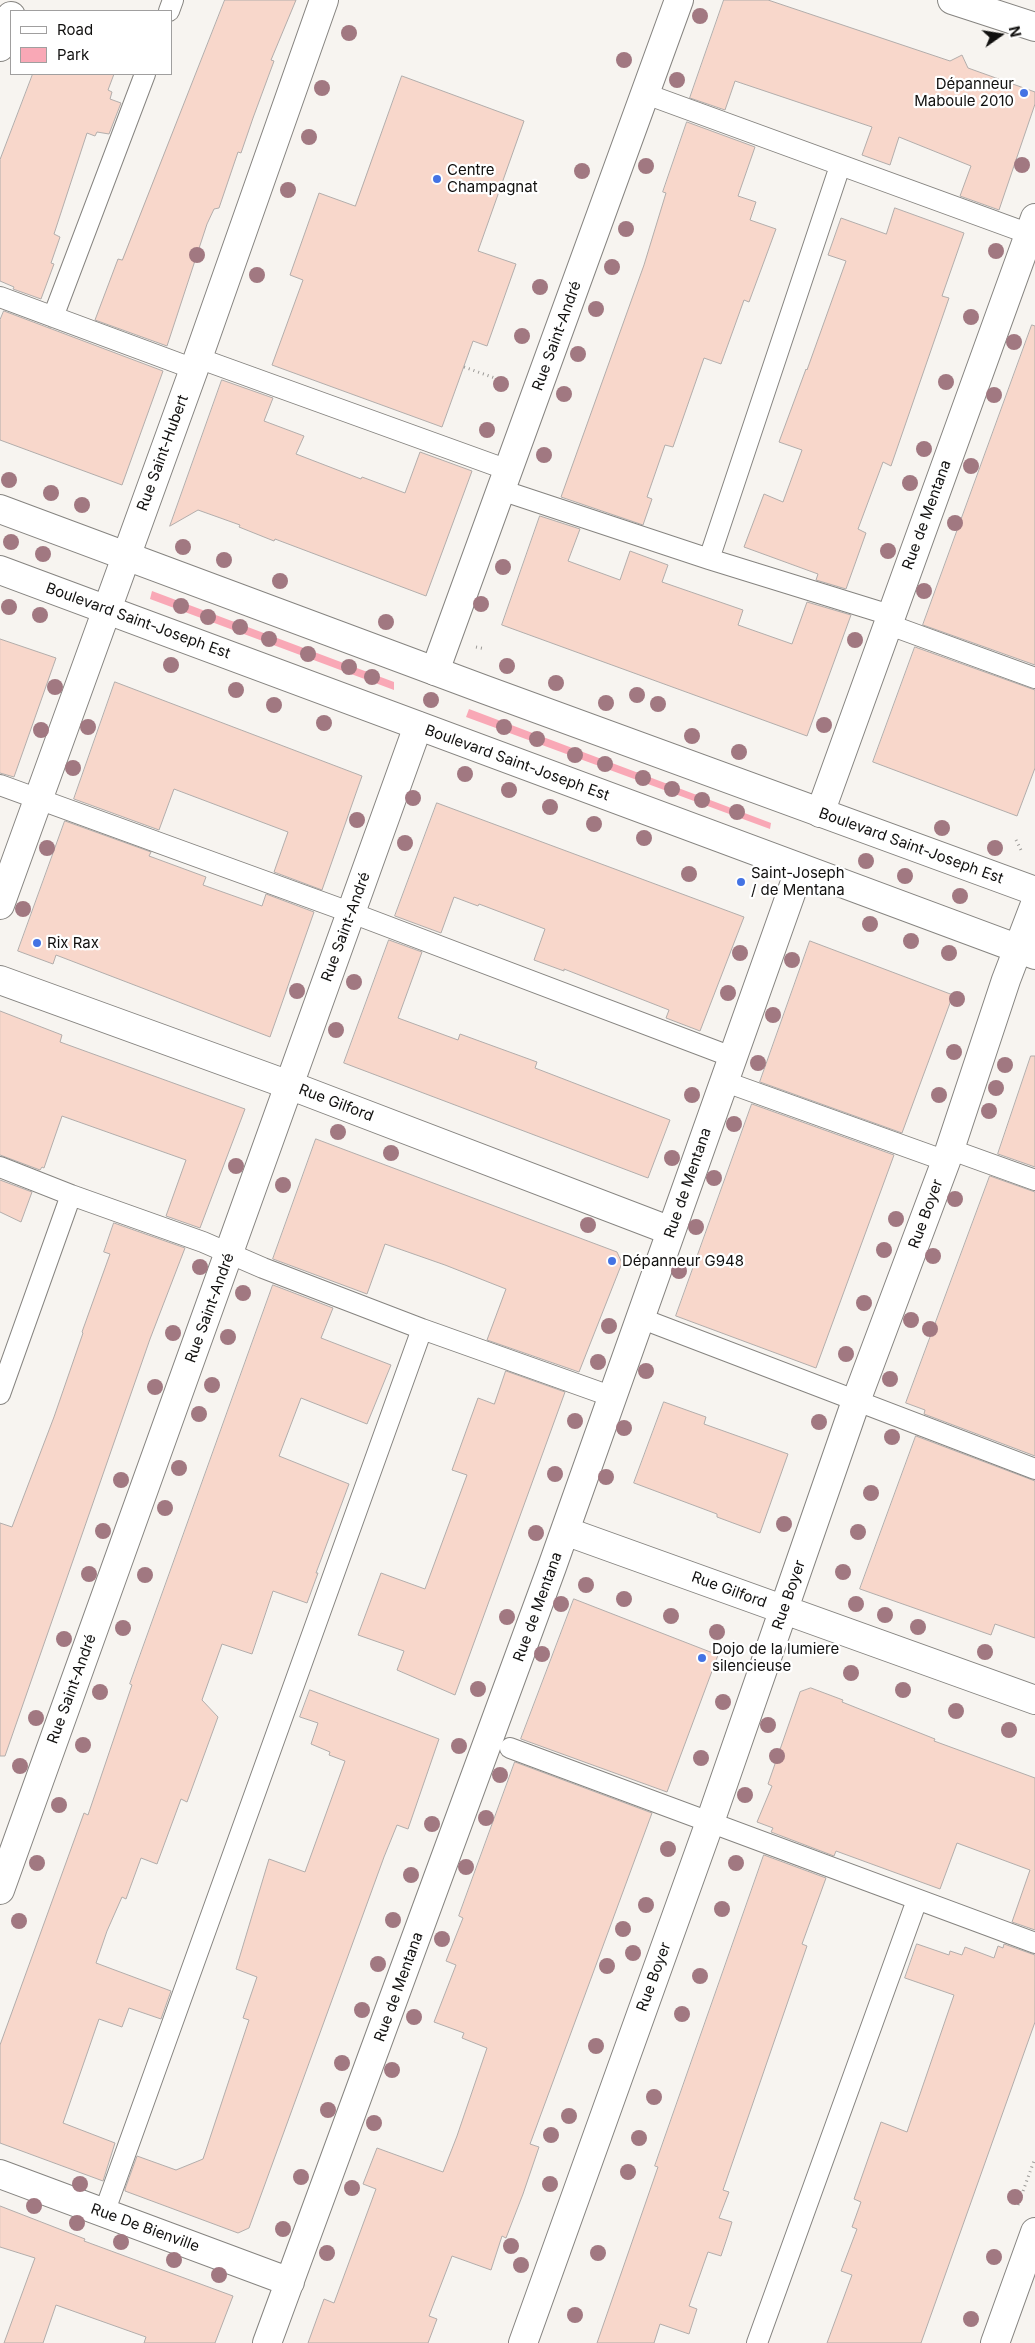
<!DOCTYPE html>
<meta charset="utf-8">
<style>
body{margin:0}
#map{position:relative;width:1035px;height:2343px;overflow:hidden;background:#f7f4f0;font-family:Inter,sans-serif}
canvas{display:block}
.legend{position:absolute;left:10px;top:10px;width:162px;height:65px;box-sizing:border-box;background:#fff;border:1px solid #a09f9f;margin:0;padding:6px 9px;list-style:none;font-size:15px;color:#11100f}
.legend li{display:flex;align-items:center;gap:10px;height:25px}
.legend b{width:25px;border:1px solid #a09f9f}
.north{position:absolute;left:975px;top:10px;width:50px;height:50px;-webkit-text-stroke:4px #fff;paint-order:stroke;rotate:77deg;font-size:14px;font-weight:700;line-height:20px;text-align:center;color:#11100f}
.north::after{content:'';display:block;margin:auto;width:18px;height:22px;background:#11100f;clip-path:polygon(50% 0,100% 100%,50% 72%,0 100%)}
</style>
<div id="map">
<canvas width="1035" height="2343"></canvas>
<ul class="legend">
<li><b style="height:6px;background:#fff"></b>Road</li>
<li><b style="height:14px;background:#f9a8b6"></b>Park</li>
</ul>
<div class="north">N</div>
</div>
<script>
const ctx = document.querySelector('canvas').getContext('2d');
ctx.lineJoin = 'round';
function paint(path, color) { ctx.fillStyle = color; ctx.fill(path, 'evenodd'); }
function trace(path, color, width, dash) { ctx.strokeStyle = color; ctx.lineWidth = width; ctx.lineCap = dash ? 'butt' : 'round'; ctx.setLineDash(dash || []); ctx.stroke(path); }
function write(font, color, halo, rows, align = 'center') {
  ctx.font = font + ' Inter,sans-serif'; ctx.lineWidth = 4.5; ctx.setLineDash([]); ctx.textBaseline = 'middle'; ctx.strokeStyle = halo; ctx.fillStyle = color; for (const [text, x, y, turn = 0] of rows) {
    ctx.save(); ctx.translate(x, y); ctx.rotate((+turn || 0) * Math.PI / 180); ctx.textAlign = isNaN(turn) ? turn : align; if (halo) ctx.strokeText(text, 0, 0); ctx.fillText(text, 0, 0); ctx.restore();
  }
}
paint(new Path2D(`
 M152,591L394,682V690L150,599Z
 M469,709L771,823L770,829L466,717Z`), '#f9a8b6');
const building = new Path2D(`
 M225,0H296L271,60L274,61L253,118L241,153L238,152L219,208L214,209L207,224L167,346L95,320L118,259L122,260Z
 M724,0H768L950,61L962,55L968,68L1035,92V104L999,210L960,196L971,166L899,137L890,165L862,155L872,127L735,81L725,110L690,98Z
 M33,74H114L108,90L112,92L110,99L121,103L109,134L97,132L95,136L87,133L54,234L60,237L51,263L54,264L41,299L13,289L14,287L0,281V160Z
 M402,76L524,121L478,251L516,264L487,346L473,341L442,427L272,365L303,280L290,275L319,193L355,206Z
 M687,122L755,147L738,196L756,202L750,220L776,229L749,302L744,300L721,364L704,358L673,447L665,445L647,497L652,499L643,525L561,497L644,265L666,193L663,192Z
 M895,208L964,233L942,296L949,298L891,466L883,462L858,529L866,533L846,589L816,580L818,574L744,547L764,494L783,502L802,450L779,442L806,369L807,370L846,261L828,255L841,218L886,234Z
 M4,311L163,371L122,485L0,440V320Z
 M1032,325L1035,326V665L923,625Z
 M222,380L273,398L264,421L304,436L296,454L361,479L362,477L405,493L420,452L472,471L426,596L275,539L274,541L239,527L240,525L198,510L170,526Z
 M540,516L580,529L568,561L620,580L630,551L668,565L662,582L743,610L738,625L792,644L807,602L851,615L807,736L502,625Z
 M0,639L56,658L14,777L0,773Z
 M915,647L1035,690V768L1017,816L873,762Z
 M115,682L362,776L322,890L274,872L288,832L174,789L159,830L74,799Z
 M437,803L744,917L700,1031L666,1018L669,1010L564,969V971L534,960L545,929L479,904L478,906L454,897L441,933L395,916Z
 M65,821L151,852L149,856L206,877L203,885L262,906L266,894L314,912L270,1037L56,955L53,964L18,951Z
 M389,940L422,952L398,1018L458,1040L460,1034L537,1062L535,1068L670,1120L648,1178L344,1063Z
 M810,941L953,995L902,1133L760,1082Z
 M0,1011L62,1035L60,1042L245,1109L200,1228L166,1216L186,1160L62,1116L44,1168L42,1167L40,1170L0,1155Z
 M1031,1056H1035V1167L998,1154Z
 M752,1104L894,1155L816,1368L676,1316Z
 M316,1139L617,1252L622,1263L579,1372L487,1340L506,1289L445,1265L385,1244L367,1294L273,1259Z
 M990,1176L1035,1192V1456L924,1414L925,1410L906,1403Z
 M0,1180L32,1192L21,1222L0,1212Z
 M114,1223L185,1248L150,1339L5,1756H0V1523L12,1527L54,1417L83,1333L82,1332L110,1254L104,1252Z
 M273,1285L333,1308L321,1338L391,1365L367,1424L301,1398L279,1456L349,1484L316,1573H318L307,1603L273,1591L252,1654L222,1644L202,1700L218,1717L187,1802L181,1799L157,1864L141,1858L126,1899L122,1897L107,1931L96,1963L171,1991L161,2019L129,2008L122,2027L99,2019L63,2123L115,2143L103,2181L0,2143V2045L84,1813L88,1815L132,1685L130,1684Z
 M506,1371L565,1392L455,1695L397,1670L404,1651L358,1635L381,1573L425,1589L467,1475L452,1470L478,1398L494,1404Z
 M664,1402L706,1417L704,1424L788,1454L760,1533L717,1517V1514L634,1483Z
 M916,1436L1035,1481V1638L995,1624L991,1635L860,1589Z
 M574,1599L718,1655L667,1792L521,1739Z
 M811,1688L843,1700L842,1702L935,1739L934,1741L1035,1778V1930L1012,1922L1030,1870L957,1843L940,1889L836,1851L834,1856L771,1832L773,1828L757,1822L772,1786L768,1784L800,1692Z
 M310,1690L439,1739L408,1829L397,1825L384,1857L249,2228L238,2233L125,2191V2189L137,2156L176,2170L203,2159L249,2020L243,2018L257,1977L236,1969L269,1859L305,1872L345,1761L329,1755L330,1752L311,1744L318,1723L300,1717Z
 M515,1762L652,1813L530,2144L539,2147L523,2194L506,2238L502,2236L491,2270L452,2256L429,2316L437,2319L428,2343H308L324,2299L334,2303L376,2189L363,2184L377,2148L443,2172L457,2136L487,2048L462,2038L464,2033L434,2022L456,1965L446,1961L463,1918L459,1916Z
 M764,1855L826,1878L802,1944L807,1946L723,2190L729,2192L719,2218L732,2222L728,2235L721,2256L708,2252L689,2306L697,2309L689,2334L660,2324L654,2343H597L658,2167L655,2166Z
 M917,1944L949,1955L950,1951L962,1955L965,1947L994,1958L998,1946L1003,1948L1004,1944L1035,1955V2022L921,2343H827L852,2275L841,2271L857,2229L852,2227L861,2202L854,2199L881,2122L907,2132L954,1995L905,1978Z
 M0,2206L85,2239L84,2241L233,2296L215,2343H144L146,2337L56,2305L43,2343H4L35,2258L0,2247Z`);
paint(building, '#f8d7cb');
trace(building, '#b2adab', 1);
const service = new Path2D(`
 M169,11L173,0
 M646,94L1035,236
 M0,297L194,369
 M53,317L145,74
 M198,358L508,470
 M501,490L709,559L890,615
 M709,559L840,166
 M887,624L1035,678
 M0,785L352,913L732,1057
 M723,1081L946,1161
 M949,1149L1035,1180
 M0,1167L71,1195L203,1242L263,1268L422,1329L613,1397
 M640,1318L1035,1469
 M0,1394L71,1195
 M510,1748L1035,1943
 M104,2213L422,1329
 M757,2343L917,1900`);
const minor = new Path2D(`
 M0,47L11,16
 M435,671L679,0
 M820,813L1035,218
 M0,980L289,1085L671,1231
 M565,1531L1035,1700
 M0,1890L418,726
 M0,2174L290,2282
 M267,2343L552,1567L800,868
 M523,2343L710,1822L856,1401L946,1161L1006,980L1035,904
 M995,2343L1035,2232`);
const tertiary = new Path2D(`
 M952,0L1035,27
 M0,905L198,358L324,0`);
const secondary = new Path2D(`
 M0,509L483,689L1035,891
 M0,570L1035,955`);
trace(service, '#868480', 22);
trace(minor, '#868480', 30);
trace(tertiary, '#868480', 30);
trace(secondary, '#868480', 30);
trace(new Path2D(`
 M464,367L506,382
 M476,647L485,649
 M1016,840L1021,850
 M1018,2205L1035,2158`), '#9c9a97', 3, [1, 4]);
trace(service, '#fff', 20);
trace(minor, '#fff', 28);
trace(tertiary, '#fff', 28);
trace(secondary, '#fff', 28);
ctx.fillStyle = '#a17881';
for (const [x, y] of [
 [700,16],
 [349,33],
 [624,60],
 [677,80],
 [322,88],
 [309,137],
 [1022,165],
 [646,166],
 [582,171],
 [288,190],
 [626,229],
 [996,251],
 [197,255],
 [612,267],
 [257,275],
 [540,287],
 [596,309],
 [971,317],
 [522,336],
 [1014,342],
 [578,354],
 [946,382],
 [501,384],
 [564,394],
 [994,395],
 [487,430],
 [924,449],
 [544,455],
 [971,466],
 [9,480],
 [910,483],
 [51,493],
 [82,505],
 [955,523],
 [11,542],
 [183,547],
 [888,551],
 [43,554],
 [224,560],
 [503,567],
 [280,581],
 [924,591],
 [481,604],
 [181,606],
 [9,607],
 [40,615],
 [208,617],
 [386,622],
 [240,627],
 [269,639],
 [855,640],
 [308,654],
 [171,665],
 [507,666],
 [349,667],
 [372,677],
 [556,683],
 [55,687],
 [236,690],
 [637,695],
 [431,700],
 [606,703],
 [658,704],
 [274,705],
 [324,723],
 [824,725],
 [88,727],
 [504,727],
 [41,730],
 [692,736],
 [537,739],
 [739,752],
 [575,755],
 [605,764],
 [73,768],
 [465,774],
 [643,778],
 [672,789],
 [509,790],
 [413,798],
 [702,800],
 [550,807],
 [737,812],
 [357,820],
 [594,824],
 [942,828],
 [644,838],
 [405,843],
 [47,848],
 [995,848],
 [866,861],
 [689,874],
 [905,876],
 [960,896],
 [23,909],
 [870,924],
 [911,941],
 [740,953],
 [949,953],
 [792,960],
 [354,982],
 [297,991],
 [728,993],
 [957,999],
 [773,1015],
 [336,1030],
 [954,1052],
 [758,1063],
 [1005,1065],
 [996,1088],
 [692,1095],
 [939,1095],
 [989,1111],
 [734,1124],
 [338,1132],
 [391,1153],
 [672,1158],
 [236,1166],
 [714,1178],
 [283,1185],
 [955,1199],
 [896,1219],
 [588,1225],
 [696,1227],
 [884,1250],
 [933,1256],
 [200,1267],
 [679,1271],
 [243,1293],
 [864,1303],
 [911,1320],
 [609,1326],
 [930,1329],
 [173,1333],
 [228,1337],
 [846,1354],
 [598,1362],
 [646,1371],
 [890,1379],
 [212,1385],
 [155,1387],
 [199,1414],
 [575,1421],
 [819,1422],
 [624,1428],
 [892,1437],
 [179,1468],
 [555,1474],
 [606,1477],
 [121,1480],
 [871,1493],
 [165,1508],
 [784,1524],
 [103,1531],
 [858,1532],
 [536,1533],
 [843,1572],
 [89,1574],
 [145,1575],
 [586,1585],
 [624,1599],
 [561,1604],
 [856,1604],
 [885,1615],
 [671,1616],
 [507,1617],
 [918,1627],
 [123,1628],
 [717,1632],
 [64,1639],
 [985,1652],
 [542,1654],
 [851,1673],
 [478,1689],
 [903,1690],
 [100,1692],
 [723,1702],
 [956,1711],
 [36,1718],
 [768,1725],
 [1009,1730],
 [83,1745],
 [459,1746],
 [777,1756],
 [701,1758],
 [20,1766],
 [500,1775],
 [745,1795],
 [59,1805],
 [486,1818],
 [432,1824],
 [668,1849],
 [37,1863],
 [736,1863],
 [466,1867],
 [411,1875],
 [646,1905],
 [722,1909],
 [393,1920],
 [19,1921],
 [623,1929],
 [442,1939],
 [633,1953],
 [378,1964],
 [607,1966],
 [700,1976],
 [362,2010],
 [682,2014],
 [414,2017],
 [596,2046],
 [342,2063],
 [392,2070],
 [654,2097],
 [328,2110],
 [569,2116],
 [374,2123],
 [551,2135],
 [639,2138],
 [628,2172],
 [301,2177],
 [80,2184],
 [550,2184],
 [352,2188],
 [1015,2197],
 [34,2206],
 [77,2223],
 [283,2229],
 [121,2242],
 [511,2246],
 [327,2253],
 [598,2253],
 [994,2257],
 [174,2260],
 [521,2265],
 [219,2275],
 [575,2315],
 [971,2319]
]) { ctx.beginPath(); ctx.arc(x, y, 8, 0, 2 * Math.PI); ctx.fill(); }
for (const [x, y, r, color] of [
 [1024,93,5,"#4473e4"],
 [437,179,5,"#4473e4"],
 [741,882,5,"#4473e4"],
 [37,943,5,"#4473e4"],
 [612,1261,5,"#4473e4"],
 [702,1658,5,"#4473e4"]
]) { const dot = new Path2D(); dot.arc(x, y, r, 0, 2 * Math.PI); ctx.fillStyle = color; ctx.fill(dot); trace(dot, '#fff', 2); }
write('15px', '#11100f', '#fff', [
 ["Dépanneur",1014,84,"right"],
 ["Maboule 2010",1014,101,"right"],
 ["Centre",447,170],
 ["Champagnat",447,187],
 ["Saint-Joseph",751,873],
 ["/ de Mentana",751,890],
 ["Rix Rax",47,943],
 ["Dépanneur G948",622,1261],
 ["Dojo de la lumiere",712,1649],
 ["silencieuse",712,1666]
], 'left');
write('15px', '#11100f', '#fff', [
 ["Rue Saint-André",557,336,-70],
 ["Rue Saint-Hubert",163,453,-70],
 ["Rue de Mentana",927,515,-70],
 ["Boulevard Saint-Joseph Est",138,621,20],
 ["Boulevard Saint-Joseph Est",517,763,20],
 ["Boulevard Saint-Joseph Est",911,846,20],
 ["Rue Saint-André",346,927,-70],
 ["Rue Gilford",336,1103,21],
 ["Rue de Mentana",688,1183,-71],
 ["Rue Boyer",926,1214,-70],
 ["Rue Saint-André",210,1308,-70],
 ["Rue Gilford",729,1590,20],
 ["Rue Boyer",789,1595,-71],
 ["Rue de Mentana",538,1607,-70],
 ["Rue Saint-André",72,1689,-70],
 ["Rue Boyer",654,1977,-70],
 ["Rue de Mentana",399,1987,-70],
 ["Rue De Bienville",145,2228,20]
]);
</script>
